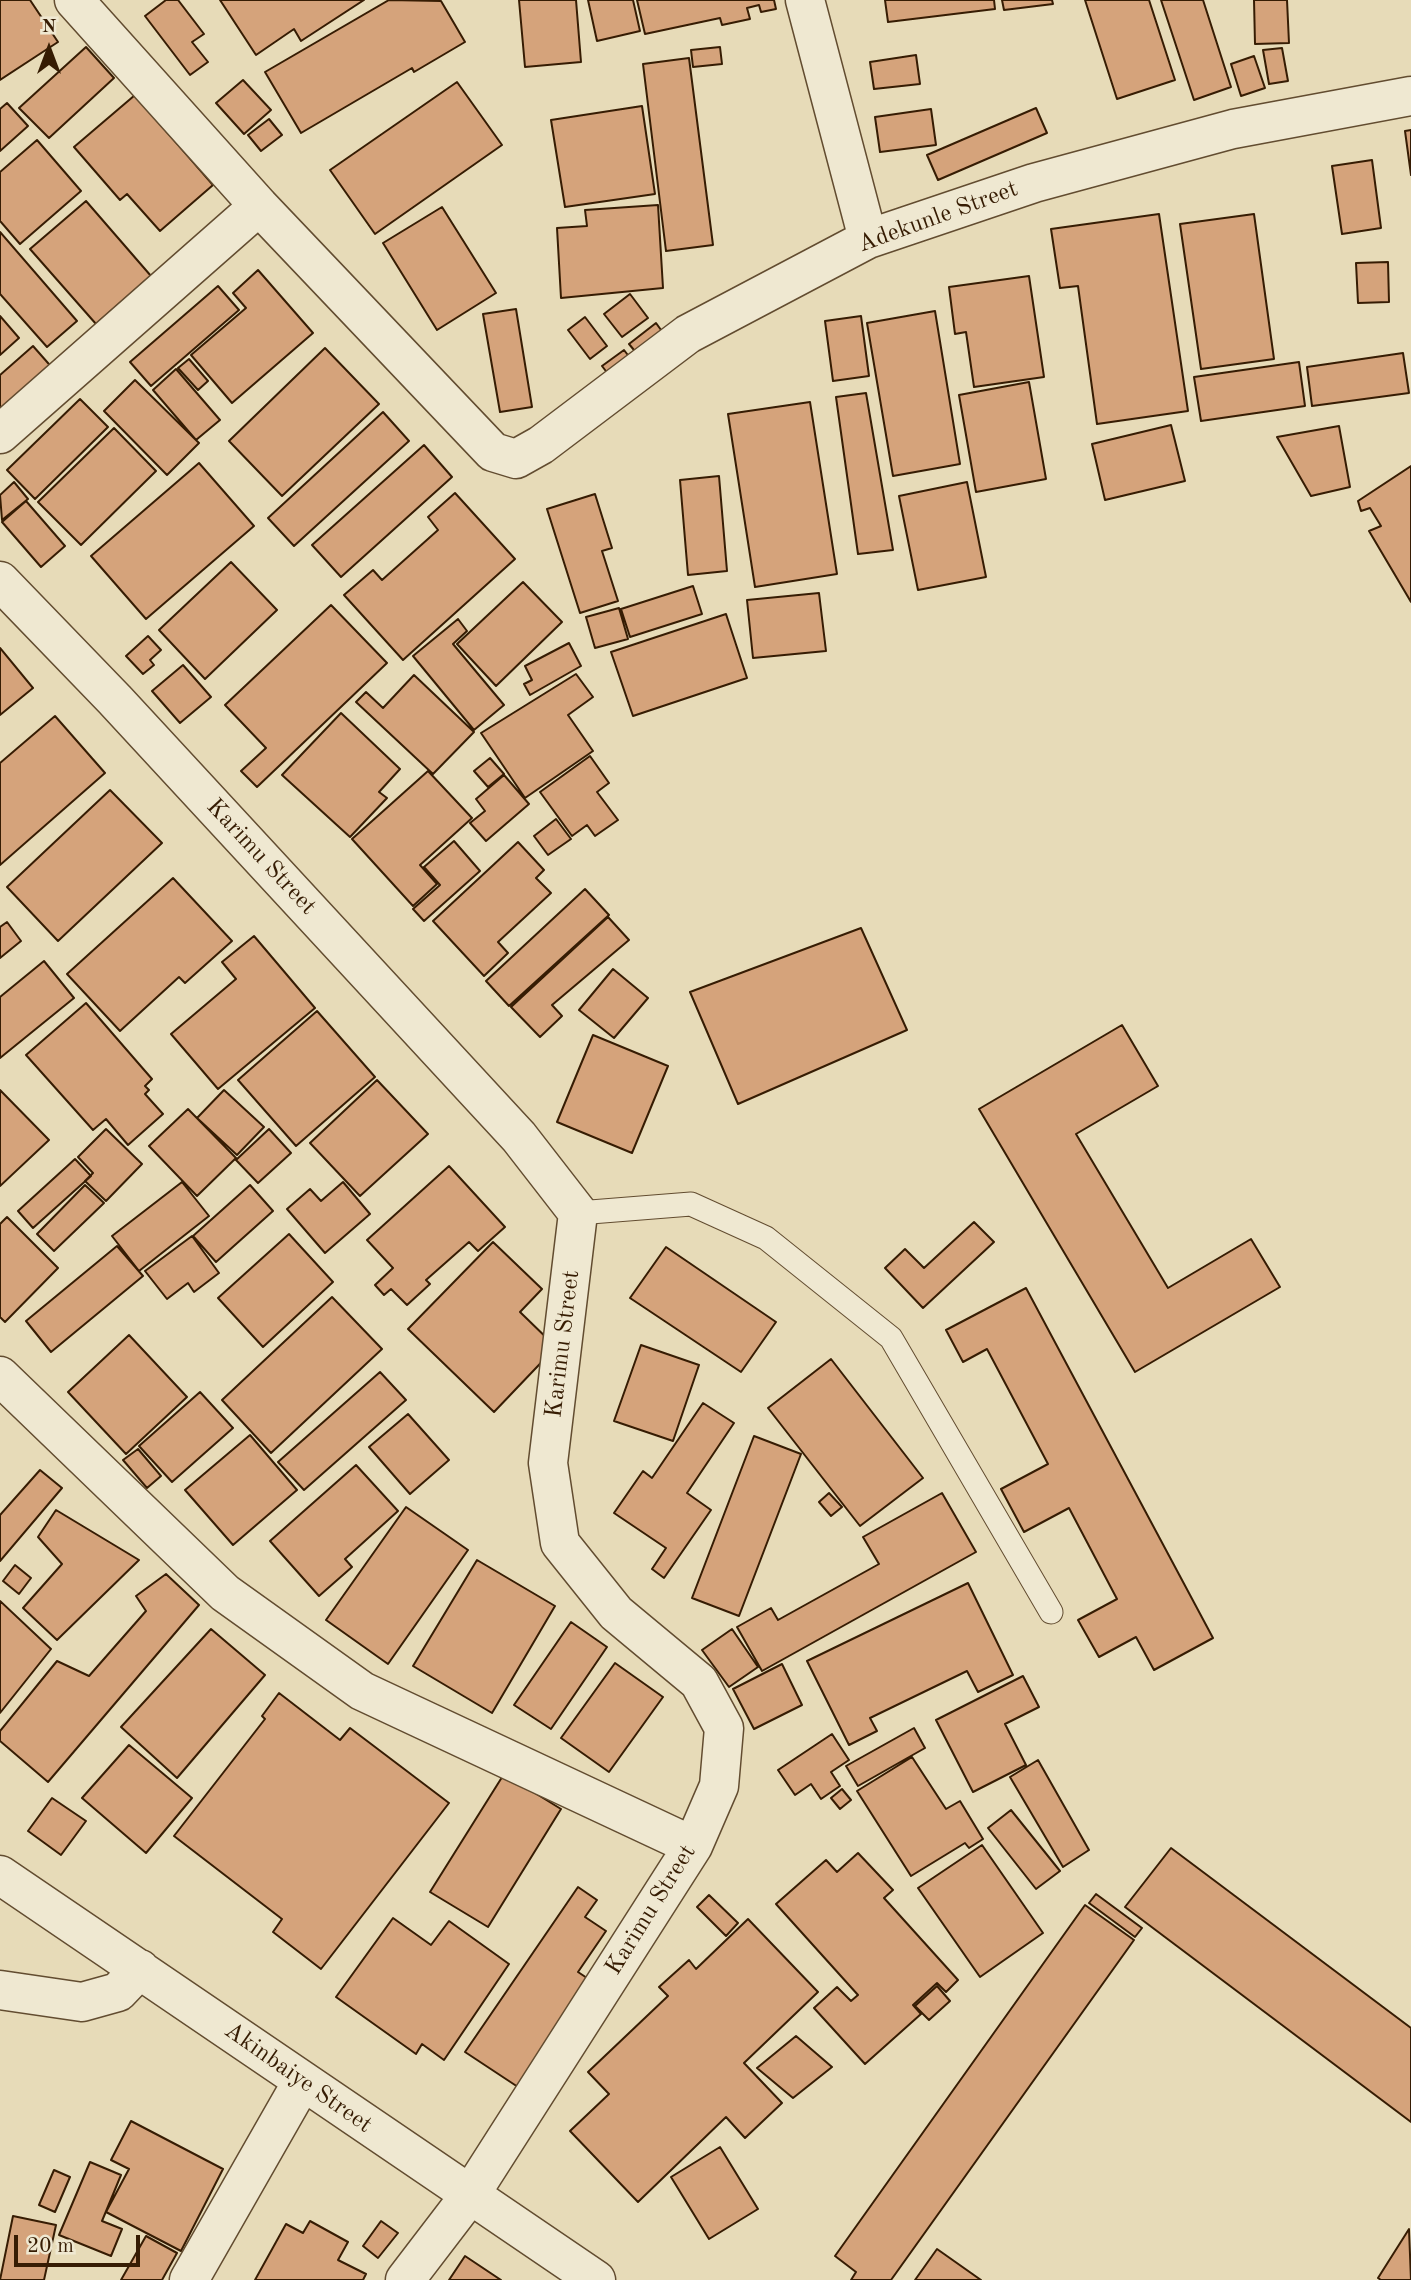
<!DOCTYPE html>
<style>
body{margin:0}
#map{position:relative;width:1411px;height:2280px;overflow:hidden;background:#e7dbb8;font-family:"Old Standard TT",serif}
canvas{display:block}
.north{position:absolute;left:14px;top:14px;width:70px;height:70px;-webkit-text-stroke:5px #efe8d1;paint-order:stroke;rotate:0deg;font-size:19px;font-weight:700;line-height:28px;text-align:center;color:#361c03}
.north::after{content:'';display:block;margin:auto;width:24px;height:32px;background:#361c03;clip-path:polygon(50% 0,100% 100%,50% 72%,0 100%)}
.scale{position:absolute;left:14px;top:2235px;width:126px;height:32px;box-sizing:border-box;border:4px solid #361c03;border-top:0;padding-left:9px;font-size:21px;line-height:24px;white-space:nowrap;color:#361c03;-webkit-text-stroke:5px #efe8d1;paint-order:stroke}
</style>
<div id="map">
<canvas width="1411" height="2280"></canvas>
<div class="north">N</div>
<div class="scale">20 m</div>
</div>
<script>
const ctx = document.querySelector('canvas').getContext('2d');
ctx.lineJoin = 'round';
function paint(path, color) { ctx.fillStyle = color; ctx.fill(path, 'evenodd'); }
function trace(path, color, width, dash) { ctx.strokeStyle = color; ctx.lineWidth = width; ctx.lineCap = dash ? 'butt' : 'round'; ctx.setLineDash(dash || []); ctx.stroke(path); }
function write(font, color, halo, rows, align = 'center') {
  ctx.font = font + ' "Old Standard TT",serif'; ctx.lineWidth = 5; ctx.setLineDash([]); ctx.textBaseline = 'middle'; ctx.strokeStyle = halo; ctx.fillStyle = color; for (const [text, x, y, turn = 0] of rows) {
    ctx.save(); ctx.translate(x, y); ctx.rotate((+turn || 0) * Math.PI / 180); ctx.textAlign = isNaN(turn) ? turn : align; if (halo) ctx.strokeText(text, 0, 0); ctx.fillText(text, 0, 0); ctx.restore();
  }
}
const building = new Path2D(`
 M0,0H30L58,42L0,80Z
 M166,0H178L204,34L192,42L208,62L190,75L145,16Z
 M220,0H364L301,41L294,29L256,55Z
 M389,0L441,1L465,42L414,72L412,68L301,133L265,72Z
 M519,0H576L581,62L525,67Z
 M588,0H633L640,31L597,41Z
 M637,0H774L776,9L761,12L759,5L747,8L750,19L722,25L720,18L645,34Z
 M885,0H994L995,9L888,22Z
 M1002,0H1052L1053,4L1004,10Z
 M1085,0H1149L1175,80L1117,99Z
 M1161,0H1203L1231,87L1194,100Z
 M1254,0H1287L1289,43L1255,44Z
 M86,47L114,78L49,138L19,108Z
 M720,47L722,64L693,67L691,50Z
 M1282,48L1288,81L1269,84L1263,50Z
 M916,55L920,84L874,89L870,62Z
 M1254,56L1265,88L1241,96L1231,64Z
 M689,58L713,245L666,251L643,64Z
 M243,80L271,110L244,134L216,103Z
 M457,82L502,145L375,234L330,170Z
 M135,95L213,185L160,231L127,194L120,200L74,147Z
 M7,103L28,126L0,151V109Z
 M642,106L655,194L565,207L551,120Z
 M1036,108L1047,133L938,180L927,155Z
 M931,109L936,145L880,152L875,117Z
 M269,119L282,135L261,151L248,135Z
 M1411,130V175L1405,131Z
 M37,140L81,191L20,244L0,221V172Z
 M1372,160L1381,228L1342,234L1332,166Z
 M86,201L151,276L96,324L30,249Z
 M658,205L663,288L561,298L557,228L587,226L585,210Z
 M442,207L496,293L437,330L383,243Z
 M1159,214L1188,411L1097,424L1078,286L1060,288L1051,229Z
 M1254,214L1274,359L1201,369L1180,224Z
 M0,232L77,321L47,347L0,294Z
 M1388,262L1389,302L1358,303L1356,263Z
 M258,270L313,333L232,403L191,355L246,308L233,293Z
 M1029,276L1044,377L974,387L966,332L955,334L949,287Z
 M218,286L239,310L151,386L130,362Z
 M630,294L648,318L622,337L604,314Z
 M516,309L532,407L500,412L483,314Z
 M935,311L960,464L893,476L867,323Z
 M0,316L19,338L0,355Z
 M861,316L869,376L833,381L825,321Z
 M585,317L607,346L590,359L568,330Z
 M656,323L669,341L643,361L629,344Z
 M33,346L55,371L0,418V375Z
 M325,348L379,404L282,496L229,441Z
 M624,350L637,367L615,383L602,366Z
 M1403,353L1409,393L1312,406L1307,367Z
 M189,359L208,381L198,390L178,368Z
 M1299,362L1305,406L1201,421L1194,377Z
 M176,369L220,420L196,440L153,390Z
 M135,380L199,443L167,475L104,411Z
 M1029,382L1046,479L976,492L959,395Z
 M866,393L893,550L858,554L836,397Z
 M80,399L108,427L35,499L7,470Z
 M810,402L837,574L755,587L728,414Z
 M383,412L409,441L294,546L268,518Z
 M1171,425L1185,481L1105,500L1092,444Z
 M1339,426L1350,487L1311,496L1277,437Z
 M114,428L156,471L81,545L38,502Z
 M424,445L452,477L341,577L312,545Z
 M199,463L254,526L146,619L91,556Z
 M1411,466V602L1369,531L1381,526L1370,508L1361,511L1358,501Z
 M719,476L727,571L688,575L680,480Z
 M14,482L28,499L2,520L0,495Z
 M967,482L986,577L918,590L899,496Z
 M455,493L515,559L403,660L344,595L373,570L382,580L438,530L428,517Z
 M595,494L612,548L602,551L618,601L580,613L547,509Z
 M26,501L65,546L41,567L2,522Z
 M231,562L277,610L205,679L159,630Z
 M523,582L562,622L496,686L457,644Z
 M693,586L702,614L630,637L621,609Z
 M819,593L826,651L753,658L747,600Z
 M331,605L387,663L257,787L241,771L266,748L225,705Z
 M619,608L628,639L595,648L586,617Z
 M726,614L747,678L633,716L611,652Z
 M458,619L467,631L453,644L504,705L474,730L413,656Z
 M148,636L161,650L150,660L154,665L143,674L126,656Z
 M569,643L581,666L530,695L524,684L532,680L525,666Z
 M0,648L33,688L0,715Z
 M183,665L211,697L180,723L152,691Z
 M576,674L593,697L568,715L593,751L525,798L481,733Z
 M414,675L474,732L433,774L356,702L366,692L383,708Z
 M341,713L400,769L379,792L387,798L350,837L282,775Z
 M55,716L105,773L0,865V763Z
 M590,756L609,783L597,792L618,820L595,836L587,825L572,836L540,792Z
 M490,758L504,774L488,787L474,771Z
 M428,771L472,818L420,865L437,884L413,906L352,839Z
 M504,775L529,804L486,841L470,823L485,811L476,799Z
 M110,790L162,843L58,941L7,887Z
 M556,819L571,839L548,855L534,836Z
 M454,841L480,871L424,921L413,909L440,885L424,867Z
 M518,842L544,870L536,878L551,893L498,942L508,953L484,976L433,921Z
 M173,878L232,941L185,983L179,977L120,1031L67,974Z
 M585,889L609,915L509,1006L486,981Z
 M608,917L629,940L552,1005L562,1016L540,1037L511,1007Z
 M7,922L21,941L0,958V927Z
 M861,928L907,1030L738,1104L690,992Z
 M254,936L315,1008L218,1089L171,1034L236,979L222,962Z
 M44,961L74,998L0,1058V997Z
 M613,969L648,998L614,1038L579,1010Z
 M86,1003L152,1079L145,1086L149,1090L145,1094L163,1114L128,1145L106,1119L93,1130L26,1055Z
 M317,1011L375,1077L296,1146L238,1080Z
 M1122,1025L1158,1086L1076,1134L1168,1288L1251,1239L1280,1287L1135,1372L979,1109Z
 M593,1035L668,1066L632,1153L557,1122Z
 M377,1080L428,1134L360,1196L310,1143Z
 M0,1090L49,1140L0,1186Z
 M224,1090L264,1127L237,1155L197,1118Z
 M188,1109L236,1158L197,1196L149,1146Z
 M106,1129L142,1164L106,1201L85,1181L93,1173L78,1157Z
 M269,1129L291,1153L258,1183L236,1160Z
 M75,1159L91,1176L33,1228L18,1211Z
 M449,1166L505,1227L478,1251L469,1242L426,1280L430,1284L407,1305L391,1289L384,1295L375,1285L393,1268L367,1240Z
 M182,1182L209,1216L139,1271L112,1236Z
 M343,1182L370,1214L325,1253L287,1209L310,1189L321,1201Z
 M85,1185L104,1203L54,1251L37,1234Z
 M250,1185L273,1211L216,1262L193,1236Z
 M7,1217L58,1268L5,1322L0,1317V1224Z
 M974,1222L994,1242L923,1308L885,1268L905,1249L924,1268Z
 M289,1234L333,1282L263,1347L218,1298Z
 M192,1236L219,1273L194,1292L188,1283L167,1299L145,1271Z
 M493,1242L542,1289L520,1312L556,1347L494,1412L408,1329Z
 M117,1246L143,1276L51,1352L26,1321Z
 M666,1247L776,1322L741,1372L630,1298Z
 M1026,1288L1213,1638L1154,1670L1136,1637L1099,1657L1078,1620L1117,1599L1069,1508L1024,1532L1001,1489L1048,1464L987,1349L963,1362L946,1330Z
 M332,1297L382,1349L271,1453L222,1400Z
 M129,1335L187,1397L126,1454L68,1392Z
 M641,1345L699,1365L673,1441L614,1421Z
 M831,1359L923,1478L860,1526L768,1408Z
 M380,1372L406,1400L304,1490L278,1462Z
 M200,1392L233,1428L172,1482L139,1446Z
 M703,1403L734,1423L687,1493L711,1510L664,1578L652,1569L666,1548L614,1513L643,1471L652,1478Z
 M408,1414L449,1460L410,1494L369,1447Z
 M250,1435L297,1490L233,1545L185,1490Z
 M754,1436L801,1454L739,1616L692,1598Z
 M138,1449L161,1476L147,1488L123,1460Z
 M356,1465L398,1511L345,1559L352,1567L319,1596L270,1541Z
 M40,1470L62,1488L0,1561V1515Z
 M829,1493L842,1507L831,1516L819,1502Z
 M942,1493L976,1552L762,1671L737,1627L771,1608L778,1620L879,1564L863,1537Z
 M406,1507L468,1550L388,1664L326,1620Z
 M56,1510L139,1560L57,1640L23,1608L62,1564L38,1537Z
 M477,1560L555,1606L492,1713L413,1666Z
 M15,1565L31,1578L19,1594L3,1581Z
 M166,1574L199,1605L48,1782L0,1741V1731L57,1661L89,1676L146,1611L136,1596Z
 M968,1583L1013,1675L978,1692L967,1671L870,1718L877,1731L849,1745L807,1661Z
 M0,1601L51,1649L0,1713Z
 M571,1622L607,1647L551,1729L514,1705Z
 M211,1629L265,1675L177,1778L121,1727Z
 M732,1629L758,1667L729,1687L702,1650Z
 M615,1663L663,1697L609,1772L561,1738Z
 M782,1664L802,1705L754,1729L733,1689Z
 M1023,1676L1039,1707L1005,1724L1026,1765L973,1792L936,1720Z
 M279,1693L340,1740L350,1728L449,1803L321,1969L273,1932L282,1919L174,1836L265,1719L262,1716Z
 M914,1728L925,1748L858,1786L846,1766Z
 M832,1734L849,1760L831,1772L840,1786L821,1799L811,1784L795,1795L778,1770Z
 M129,1745L192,1798L146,1853L82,1798Z
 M912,1757L946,1809L960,1801L983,1839L969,1848L965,1843L911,1876L857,1791Z
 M1038,1760L1089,1850L1063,1867L1010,1777Z
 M504,1774L561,1809L488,1927L430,1892Z
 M842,1789L851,1800L840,1809L831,1798Z
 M52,1798L86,1821L61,1855L28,1831Z
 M1011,1810L1060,1871L1036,1889L988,1828Z
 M982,1845L1043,1933L980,1977L918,1888Z
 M1171,1848L1411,2028V2122L1125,1907Z
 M858,1853L893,1890L884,1898L958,1980L946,1992L937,1983L913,2005L921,2014L865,2064L814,2008L837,1987L851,2001L858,1995L776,1904L826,1860L837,1872Z
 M578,1887L597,1900L585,1917L606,1931L578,1972L590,1980L518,2087L465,2052Z
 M1096,1894L1142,1928L1135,1937L1089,1903Z
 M709,1895L738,1923L726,1936L697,1907Z
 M1085,1905L1134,1940L891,2280H851L856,2272L835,2256Z
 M393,1918L431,1945L449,1921L509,1964L444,2060L422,2044L416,2054L336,1997Z
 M748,1919L818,1992L744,2063L782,2103L745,2138L726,2117L638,2202L570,2131L609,2094L588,2072L668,1996L659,1987L689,1960L696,1969Z
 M937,1986L950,2001L929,2020L915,2006Z
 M796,2036L832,2067L793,2098L757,2068Z
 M131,2121L223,2169L181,2251L106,2212L129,2169L111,2160Z
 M720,2147L758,2209L709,2239L671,2177Z
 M90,2162L121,2175L102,2221L122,2229L111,2256L59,2235Z
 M54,2170L70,2177L55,2212L39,2205Z
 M13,2216L56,2225L44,2280H0Z
 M310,2221L348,2242L338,2260L366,2274L363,2280H255L286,2224L303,2233Z
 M381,2221L398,2233L378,2258L363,2246Z
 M1409,2229L1411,2280H1381L1378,2278Z
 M146,2236L177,2253L162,2280H121Z
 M937,2249L981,2280H915Z
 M465,2256L501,2280H449Z`);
paint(building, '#d5a37b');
trace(building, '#361c03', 2);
const lane = new Path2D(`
 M578,1213L691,1204L766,1238L891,1338L1051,1612`);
const street = new Path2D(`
 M74,0L259,206L493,452L516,459L541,445L688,334L868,239L1034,183L1233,129L1411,96
 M805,0L868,239
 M0,434L259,206
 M0,581L115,700L519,1137L578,1213L548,1463L560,1543L616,1613L699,1682L724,1728L719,1786L693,1846L470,2195L405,2280
 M0,1376L225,1593L362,1691L693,1846
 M0,1875L596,2280
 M0,1990L82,2002L118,1992L140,1969
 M189,2280L302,2082`);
trace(lane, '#624c30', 25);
trace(street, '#624c30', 41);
trace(lane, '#efe8d1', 23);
trace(street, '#efe8d1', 38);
write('24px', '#361c03', '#efe8d1', [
 ["Adekunle Street",938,217,-20],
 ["Karimu Street",261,857,47],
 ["Karimu Street",563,1344,-83],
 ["Karimu Street",651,1910,-58],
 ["Akinbaiye Street",298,2078,35]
]);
</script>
